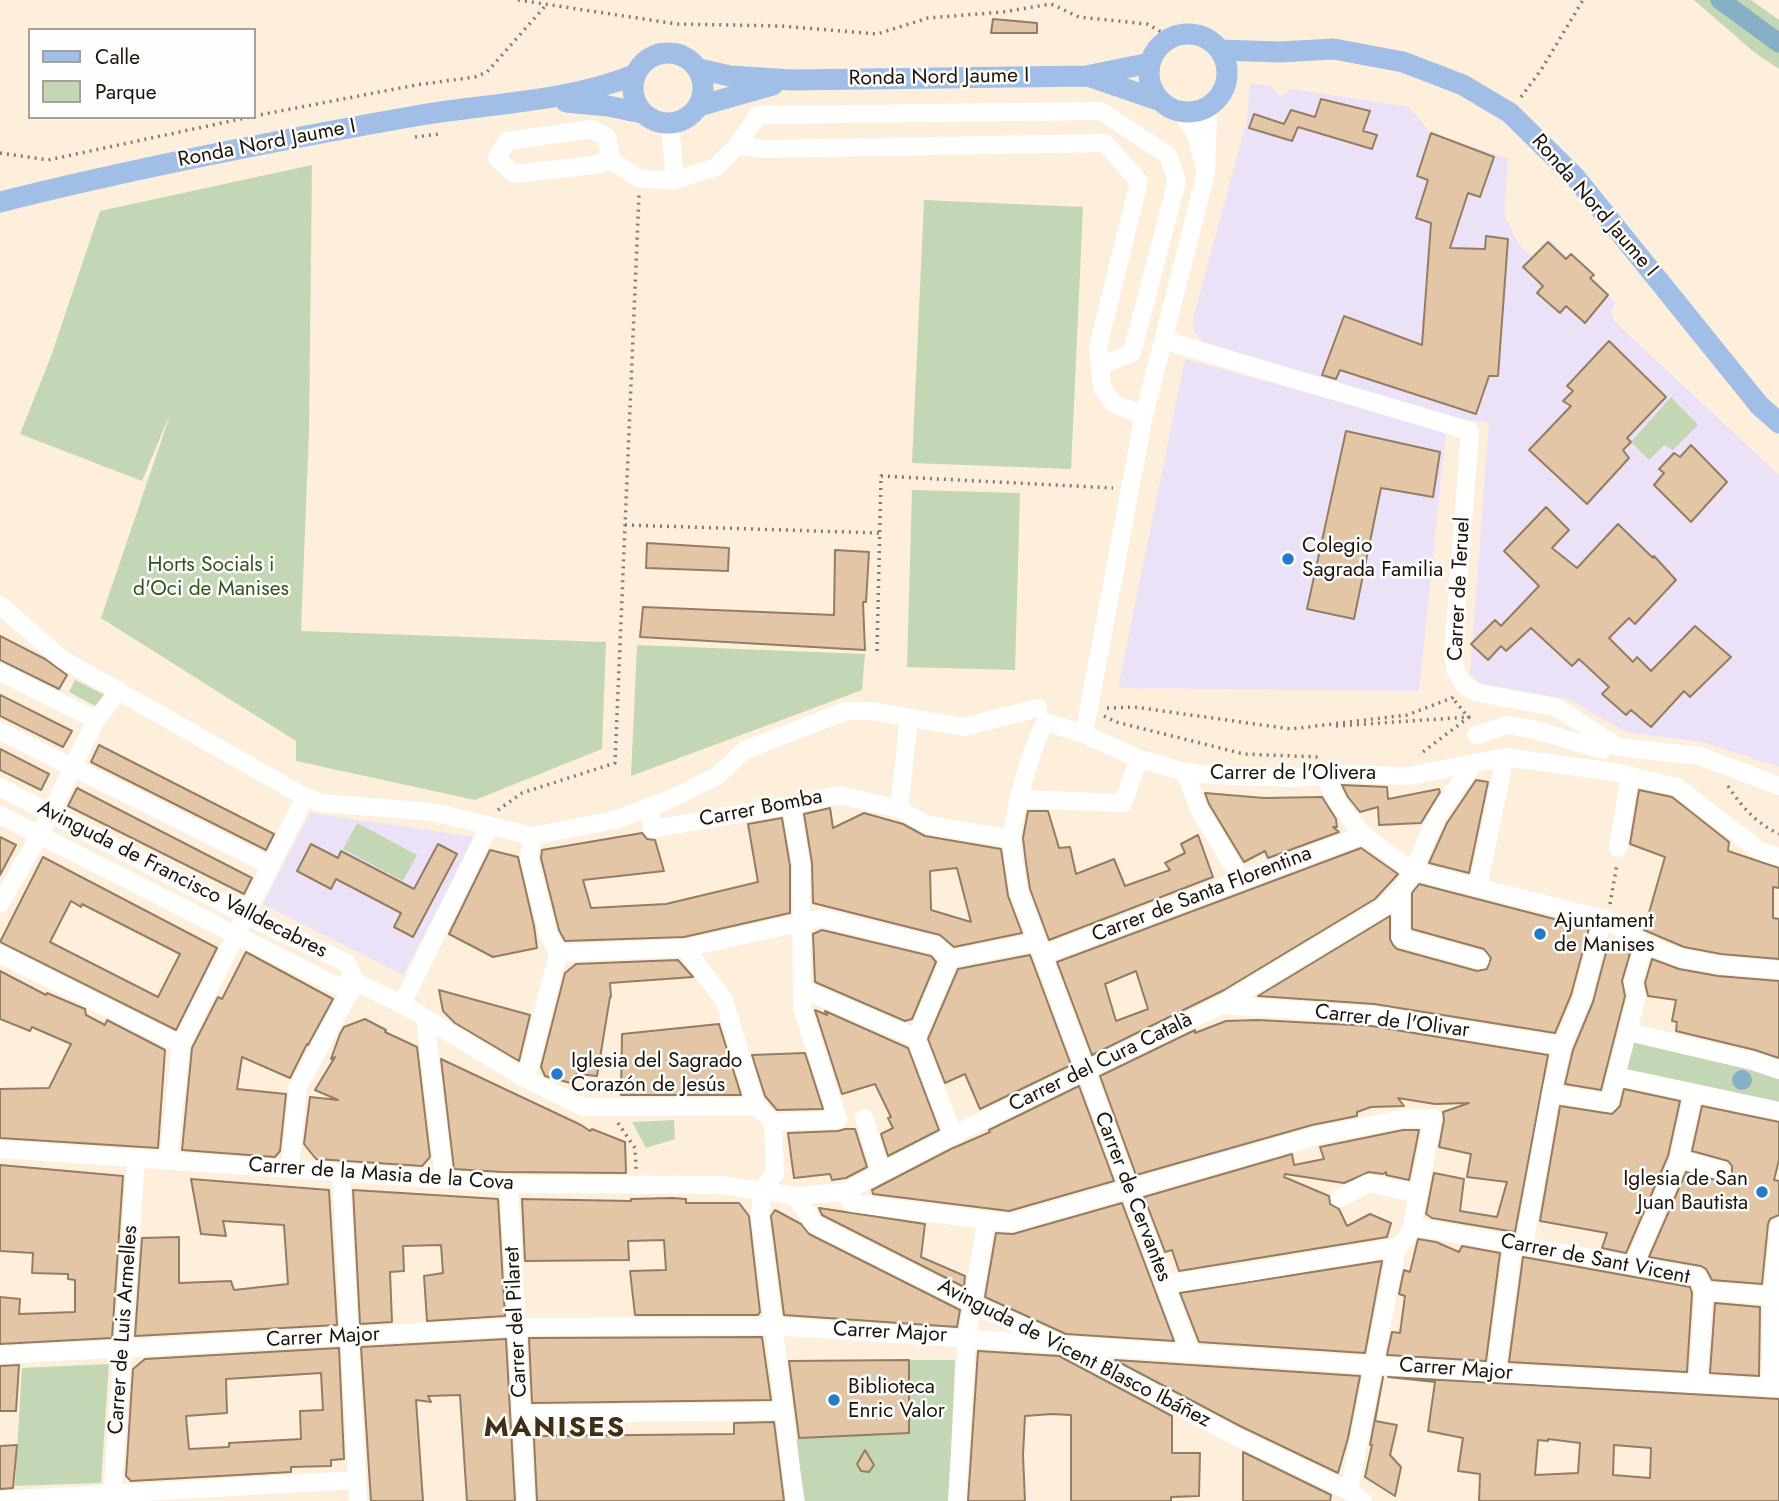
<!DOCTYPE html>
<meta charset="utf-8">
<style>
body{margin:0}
#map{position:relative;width:1779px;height:1501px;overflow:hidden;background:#feeedc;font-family:Jost,sans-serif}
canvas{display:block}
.legend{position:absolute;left:28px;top:28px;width:228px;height:91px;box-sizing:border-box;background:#fefefe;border:2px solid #a4a09c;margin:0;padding:9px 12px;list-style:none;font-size:21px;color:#1d1409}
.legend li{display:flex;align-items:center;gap:14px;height:35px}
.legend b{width:35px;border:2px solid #a4a09c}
</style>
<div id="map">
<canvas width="1779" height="1501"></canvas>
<ul class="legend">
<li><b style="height:9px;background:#a1bee7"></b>Calle</li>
<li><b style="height:19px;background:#c3d7b5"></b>Parque</li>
</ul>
</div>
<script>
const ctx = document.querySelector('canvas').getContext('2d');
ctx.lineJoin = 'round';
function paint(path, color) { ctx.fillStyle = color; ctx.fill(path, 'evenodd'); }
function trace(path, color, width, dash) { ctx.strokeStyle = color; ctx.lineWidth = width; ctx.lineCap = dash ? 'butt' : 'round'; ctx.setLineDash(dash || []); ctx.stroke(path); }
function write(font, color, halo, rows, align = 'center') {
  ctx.font = font + ' Jost,sans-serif'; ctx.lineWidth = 5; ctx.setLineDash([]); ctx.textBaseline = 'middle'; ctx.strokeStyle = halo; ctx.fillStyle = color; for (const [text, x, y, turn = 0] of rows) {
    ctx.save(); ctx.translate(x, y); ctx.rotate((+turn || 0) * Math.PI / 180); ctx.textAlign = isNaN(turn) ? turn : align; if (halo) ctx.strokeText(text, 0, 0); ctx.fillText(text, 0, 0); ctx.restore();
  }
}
paint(new Path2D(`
 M1250,84L1272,86L1280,97L1291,89L1409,107L1431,133L1508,158L1504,215L1519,245L1532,256L1549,239L1616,303L1611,311L1615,322L1779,475V767L1702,742L1626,732L1570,700L1479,683L1470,673L1489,423L1447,417L1203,342L1194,332L1193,319L1247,120Z
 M1185,359L1446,431L1419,691L1118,688Z
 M310,813L475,837L403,975L263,904Z`), '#ebe2f8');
paint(new Path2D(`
 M1694,0H1751L1779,20V69L1754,52Z
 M312,165L309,431L301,631L606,642L602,749L475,800L296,761V741L101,618L171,412L142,481L20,434L50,359L100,211Z
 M924,200L1083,207L1071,469L912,463Z
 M1671,397L1698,425L1673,450L1664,445L1649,460L1631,442Z
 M912,490L1020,493L1015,670L907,667Z
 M637,645L865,654L862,690L631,776Z
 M75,680L107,696L101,709L69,692Z
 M357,823L417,855L403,881L343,849Z
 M1633,1036L1779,1074V1108L1623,1075Z
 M674,1120L675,1139L646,1148L632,1122Z
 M909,1360H955L949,1501H805L795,1439L908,1433Z
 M109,1364L101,1483L15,1486L22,1368Z`), '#c3d7b5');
paint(new Path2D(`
 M1732 1080a10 10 0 1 1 20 0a10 10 0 1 1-20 0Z`), '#86b0c5');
trace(new Path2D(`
 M1720,0L1779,43`), '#86b0c5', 19);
const building = new Path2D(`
 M993,19L1037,23V33H991Z
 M1321,99L1370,111L1363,131L1377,135L1372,149L1298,127L1292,141L1249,128L1254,114L1284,124L1291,110L1315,117Z
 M1431,133L1494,157L1480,197L1468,193L1450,248L1485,249L1486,236L1508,239L1498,376H1489L1476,414L1340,370L1336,379L1322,375L1344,316L1422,345L1431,223L1416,218L1428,180L1417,176Z
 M1548,242L1566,259L1571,254L1594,275L1590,278L1608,295L1585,323L1566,306L1560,313L1537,293L1543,286L1523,267Z
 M1609,341L1666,397L1627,438L1631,442L1623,450L1629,458L1587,504L1529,450L1571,406L1563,401L1573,391L1567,386Z
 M1346,431L1440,452L1433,497L1381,488L1354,619L1307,609Z
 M1691,445L1727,482L1691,522L1654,485L1664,473L1659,469L1674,453L1680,457Z
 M1546,507L1569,530L1552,548L1577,568L1618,524L1653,558L1654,556L1676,580L1635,624L1629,618L1609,638L1633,662L1637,657L1651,671L1695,626L1731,657L1690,697L1684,691L1651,727L1631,710L1626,715L1602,694L1609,687L1579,659L1572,666L1531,628L1506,651L1501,646L1488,660L1471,644L1495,620L1501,626L1539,586L1504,551Z
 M647,543L729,548L728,571L646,568Z
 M835,550L869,552L866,602H863L865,650L640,637L643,607L834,615Z
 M0,636L45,659L67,675L59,689L0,660Z
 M0,695L72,731L63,747L0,716Z
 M99,745L274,834L266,850L91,762Z
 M0,749L49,774L41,790L0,770Z
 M1476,780L1488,782L1469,873L1429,863L1447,823Z
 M1342,785L1387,787L1388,799L1439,789L1440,792L1421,823L1379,825L1378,807L1360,812L1348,797Z
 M77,788L252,878L244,894L68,806Z
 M1639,790L1672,797L1729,842L1728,851L1779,868V888L1773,887V918L1779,919V959L1721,954L1684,947L1644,930L1665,857L1630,844Z
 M1205,793L1264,798L1322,797L1336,819L1337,827H1333L1339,832L1268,858L1265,851L1244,862L1209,804Z
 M830,808L833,828L864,813L903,824L925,836L1001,849L1008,896L1022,933L954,947L940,935L813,903L812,863L804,814ZM957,868L958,872L971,922L931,910L930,871Z
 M1028,811H1048L1059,848L1070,847L1076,874L1114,859L1125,886L1170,870L1165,863L1185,853L1181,844L1198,835L1213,877L1049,940L1030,889L1026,863L1023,838Z
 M782,818L790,866V913L684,937L565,941L559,930L541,858L542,850L642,833L647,839L655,840L664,871L583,880L591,908L666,904L758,882L748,824Z
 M0,837L16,845L0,875Z
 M311,844L338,858L341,851L414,889L438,844L457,854L413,937L394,927L401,913L336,879L331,889L297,871Z
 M1361,848L1398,874L1375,899L1224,990L1092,1055L1057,962ZM1136,971L1148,1009L1116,1021L1105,984Z
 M490,850L518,857L534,926L537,948L493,957L449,934Z
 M43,857L217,948L176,1030L0,942ZM71,901L81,907L82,904L180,954L158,997L50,942Z
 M1419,884L1589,928L1571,995L1555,1033L1374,1004L1258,996L1390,916V939L1393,945L1397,949L1477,971L1487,969L1491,958L1484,949L1412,929V893Z
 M822,930L931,956L936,962L912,1019L905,1021L815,982L813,934Z
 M1608,945L1631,950L1622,981L1625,996L1601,1090L1565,1084L1573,1050L1593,1002Z
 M246,952L333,999L308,1045L307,1044L290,1078L242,1057L237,1089L286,1094L280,1151L275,1157L182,1150L192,1048L218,997L222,999Z
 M1030,955L1071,1065L980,1109L965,1074L945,1083L928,1039L958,969Z
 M1652,959L1679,969L1718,976L1779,981V1058L1755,1050L1676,1031L1677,1022L1672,1021L1676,1000L1648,996L1645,983Z
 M678,960L693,977L610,983L611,997H610L597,1076L576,1074L574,1084L545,1076L541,1067L565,973L576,964Z
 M0,971L46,995L47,993L85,1009L86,1015L105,1025L107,1020L165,1050L158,1148L0,1138V1089L49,1088L71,1044L32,1027L30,1031L0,1019Z
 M439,990L530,1015L519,1061L455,1023L443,1011Z
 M815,1010L827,1015L825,1011L908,1048L939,1130L888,1156L881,1134L893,1128L888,1118L891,1117L875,1084L842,1094Z
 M365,1019L386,1030L385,1032L417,1047L430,1157L422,1166L316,1159L304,1144L310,1097L338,1100L315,1090L335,1057L331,1059L340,1034L344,1027Z
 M1258,1020L1371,1026L1548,1055L1515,1232L1432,1218L1426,1214L1434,1173L1464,1179L1460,1211L1497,1217L1507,1182L1467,1177L1471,1154L1439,1147L1444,1120L1443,1112L1469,1103L1435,1104L1398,1098L1404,1106L1371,1107L1357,1112V1116L1312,1125L1136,1175L1100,1076L1195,1030V1033L1226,1021Z
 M719,1024L741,1095H621L622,1034Z
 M805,1053L823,1109L777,1110L765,1096L752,1055Z
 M441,1059L581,1125L590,1131L592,1129L625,1142L626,1173L502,1172L454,1169Z
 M1079,1086L1114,1181L1009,1211L873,1194L872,1190L951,1149L990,1132L989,1130Z
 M1624,1089L1680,1101L1668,1156L1626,1253L1602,1248L1607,1233L1540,1221L1560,1106L1612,1114L1620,1106Z
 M1702,1106L1779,1122V1160L1774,1180L1779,1181V1215L1770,1219L1768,1224L1762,1284L1712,1280L1706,1269L1701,1266L1649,1257L1686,1172L1719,1181H1725L1732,1174V1166L1728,1161L1692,1151Z
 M845,1129H855L867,1167L846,1178L832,1180L830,1174L794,1178L788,1133L838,1131Z
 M1403,1130H1419L1409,1180L1386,1175V1172L1383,1174L1369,1172L1344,1183L1285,1174L1284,1177L1329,1196L1330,1204L1339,1209L1347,1226L1370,1214L1391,1223L1387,1237L1179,1271L1172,1250L1165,1252L1144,1197L1292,1154L1294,1165L1324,1159L1320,1147Z
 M0,1165L123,1176L112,1338L0,1344V1297L20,1299L19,1314L75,1312V1280L68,1279V1274L32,1273L33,1253L0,1251Z
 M191,1179L329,1190L337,1325L135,1336L142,1238L179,1237V1283L231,1281L234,1290L288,1284L284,1225L223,1221L226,1236L201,1234Z
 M353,1190L498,1199L505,1316L427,1321L424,1276L443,1273L441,1245L403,1246L404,1271L390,1272L392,1322L360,1324Z
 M672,1198L686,1199V1203H739L749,1216L760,1312L758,1315H635L630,1271L666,1270L664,1240L628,1241L629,1260L525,1261L522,1199L631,1201V1199Z
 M1122,1203L1174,1341L1066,1334L985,1297L996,1233L1013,1234Z
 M819,1208L925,1224L921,1257L965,1276L964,1287L822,1215Z
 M775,1210L801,1224L809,1234L960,1310L957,1327L784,1315L771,1216Z
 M1418,1239L1436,1242L1459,1252L1462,1246L1500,1253L1486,1361L1387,1355L1392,1332L1400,1333L1405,1296L1399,1294L1404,1270L1410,1272Z
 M1523,1257L1690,1287L1692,1293L1687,1372L1509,1362Z
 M1382,1261L1365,1353L1199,1342L1180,1293Z
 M1715,1303L1760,1307L1759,1376L1710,1373Z
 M762,1337L771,1400L532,1403L529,1338Z
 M506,1339L515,1501H467L460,1395L428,1396L431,1402L416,1400L423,1501H371L361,1347Z
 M339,1348L344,1459L331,1460V1466L291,1467V1472L131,1481L126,1476L133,1369L145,1359ZM321,1373L323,1410L300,1411L301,1439L229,1443V1447L189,1449L186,1416L227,1413L226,1379Z
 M978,1351L1059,1356L1172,1416V1453H1200L1199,1496L1171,1497V1501H1071V1415L1052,1414L1025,1416L1023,1455L1025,1501H968Z
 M909,1360V1433L799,1438L789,1361Z
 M1115,1360L1360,1376L1348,1438L1338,1473L1240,1426Z
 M19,1365L16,1411H0V1366Z
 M1383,1377L1375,1421L1397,1425L1390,1455L1401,1467L1395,1496L1365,1477L1372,1445H1370Z
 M1388,1377L1779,1399V1501H1479L1480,1474L1458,1471L1463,1438L1428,1431L1435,1382ZM1548,1439L1580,1443L1578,1473L1535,1475L1538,1440L1548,1441ZM1614,1445L1651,1448L1650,1478L1613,1475Z
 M774,1422L784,1501H537L534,1438L537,1436L734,1434V1423Z
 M17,1445L13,1488L0,1489V1446Z
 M865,1450L874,1465L869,1472L861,1471L857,1464Z
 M1243,1452L1331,1495L1330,1501H1243Z`);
paint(building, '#e2c6a6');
trace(building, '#947d62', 2);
trace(new Path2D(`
 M518,0L677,24L781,26L877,34L928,18L1003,12L1051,4L1079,17L1147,24L1172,38
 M1150,44C1169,26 1188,20 1212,32
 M1521,97L1541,70L1583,0
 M254,116L416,85L475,77L487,72L547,4
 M415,137L439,134
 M0,153L48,160L250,117
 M625,525L880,533
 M877,651L881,476L1113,488
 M1455,701L1468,717
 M1107,708L1134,707L1291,729L1407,715L1452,698L1453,696
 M1104,716L1116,722L1244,754L1318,757
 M1336,726L1469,717L1419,755
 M1728,786C1742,807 1756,823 1779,834
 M498,810L522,793L615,763L639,195
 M1610,904L1617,864
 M618,1123L635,1148L636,1169`), '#877b6d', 3.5, [2, 5]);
trace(new Path2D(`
 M1181,111L1196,135L1206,173L1208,107
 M670,124L675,180
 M611,160L594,165L514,174L497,158L507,141L592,129L607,137L611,160L640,179L675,180L716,167L737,146
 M1163,340L1470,431L1453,654L1456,672L1465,686L1478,693L1556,707L1618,747L1700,756L1779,786
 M1102,365L1132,353L1177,181L1168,155L1101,111L758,115L737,146L765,149L1105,143L1139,182L1098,347L1102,388L1114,404L1144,415
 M0,605L62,659L305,797L321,803L433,812L532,836L615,820L671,799L717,776L745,750L846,711H871L963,727L1038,708
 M0,672L96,720
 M0,731L271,866
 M1084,734L1144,415L1206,173
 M1476,735L1508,725L1532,729L1602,750
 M1185,772L1199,809L1235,869
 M1324,776L1338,803L1363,835L1413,871L1608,920L1644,944L1681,958L1720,965L1779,970
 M0,787L246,915L347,963L355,982
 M1019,799L1123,803L1139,759
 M650,807L652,829L791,805L839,795L899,809L927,825L1012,839
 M899,809L909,718
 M0,815L337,986L355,982L402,1004L526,1079L583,1107L756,1106
 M1618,848L1630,775
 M1478,887L1505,757
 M1401,892V938L1480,960
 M0,904L39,836L96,720L119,690
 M685,948L822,918L937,946L950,959L1036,942
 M558,953L685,948L724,1000L756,1106L773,1122L775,1173L762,1190
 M0,954L181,1045
 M1042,955L1363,835
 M802,989L916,1038L953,1135
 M402,1004L489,826
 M1221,1005L1372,1015L1562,1046
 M425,1018L444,1179
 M1628,1032L1752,1061L1779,1070
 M916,1038L950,959
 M1616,1076L1779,1111
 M526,1079L558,953L548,934L529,859L532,836
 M1551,1093L1609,1103L1637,996L1633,983L1644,944
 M864,1118L881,1172
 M773,1122L838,1120L802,1007L801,865L791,805
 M0,1149L509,1184L722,1185L795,1196L844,1192L953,1135L1221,1005L1382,908C1415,881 1416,861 1433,825C1443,804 1460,784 1473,765
 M1679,1159L1721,1170
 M168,1161L181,1045L305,797
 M290,1169L298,1087L355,982
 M341,1174L358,1501
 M509,1184L526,1501
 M762,1190L760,1216L795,1501
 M844,1192L852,1203L1010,1223L1315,1136L1402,1119L1433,1118L1412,1226L1405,1240L1397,1247L1349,1491
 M795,1196L814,1224L973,1304L1063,1345L1235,1436L1349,1491L1363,1501
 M1340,1198L1368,1183L1419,1194
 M1412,1226L1698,1277L1704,1291L1772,1296
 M1524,1245L1551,1093L1562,1046L1582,999L1603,918
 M1634,1264L1679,1159L1693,1093
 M1165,1284L1236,1274L1397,1247
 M1190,1352L1019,892C1017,875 1011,855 1012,837C1013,814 1033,740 1046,722L1084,734L1139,759L1185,772L1211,775L1292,778L1342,774L1409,776L1505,757L1614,772L1677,787L1760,851L1779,857
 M0,1355L518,1327L772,1326L1496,1373L1779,1388
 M1496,1373L1513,1243
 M1698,1383L1704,1291
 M1770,1388L1772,1296L1779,1226
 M523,1414L783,1411
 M0,1500L357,1480
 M112,1501L136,1159
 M957,1501L967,1337L986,1221`), '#fff', 18);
trace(new Path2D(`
 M1149 73a39 39 0 1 1 78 0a39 39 0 1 1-78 0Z
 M1220,50L1280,52L1334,49L1403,62L1463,85L1510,113L1575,177L1759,405L1779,423
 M633 88a35 35 0 1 1 70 0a35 35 0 1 1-70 0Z
 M699,69L730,76L792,80L1086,76L1150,63
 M1088,76L1161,101
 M566,102L608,106L642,113
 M699,106L773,85
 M0,202C139,167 279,140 421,115C492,103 567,102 634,75`), '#a1bee7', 21);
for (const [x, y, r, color] of [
 [1288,559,7,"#267bc9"],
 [1540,934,7,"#267bc9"],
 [557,1074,7,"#267bc9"],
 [1762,1192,7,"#267bc9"],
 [834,1400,7,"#267bc9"]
]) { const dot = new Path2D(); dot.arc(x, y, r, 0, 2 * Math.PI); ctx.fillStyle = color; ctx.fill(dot); trace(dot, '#fefefe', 2.5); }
write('21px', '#1d1409', '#fefefe', [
 ["Ronda Nord Jaume I",939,78,-1],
 ["Ronda Nord Jaume I",267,144,-11],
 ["Ronda Nord Jaume I",1594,206,49],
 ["Carrer de Teruel",1460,589,-87],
 ["Carrer de l'Olivera",1293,774],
 ["Carrer Bomba",761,809,-11],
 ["Avinguda de Francisco Valldecabres",182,880,27],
 ["Carrer de Santa Florentina",1202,895,-21],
 ["Carrer de l'Olivar",1392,1022,7],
 ["Carrer del Cura Català",1101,1063,-26],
 ["Carrer de la Masia de la Cova",381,1175,4],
 ["Carrer de Cervantes",1132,1197,69],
 ["Carrer de Sant Vicent",1595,1260,11],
 ["Carrer del Pilaret",517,1322,-93],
 ["Carrer de Luis Armelles",124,1330,-86],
 ["Carrer Major",890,1333,3],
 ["Carrer Major",323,1338,-3],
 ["Avinguda de Vicent Blasco Ibáñez",1074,1354,27],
 ["Carrer Major",1456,1370,4]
]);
write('21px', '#1d1409', '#fefefe', [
 ["Colegio",1302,547],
 ["Sagrada Familia",1302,571],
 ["Ajuntament",1554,922],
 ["de Manises",1554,946],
 ["Iglesia del Sagrado",571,1062],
 ["Corazón de Jesús",571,1086],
 ["Iglesia de San",1748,1180,"right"],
 ["Juan Bautista",1748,1204,"right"],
 ["Biblioteca",848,1388],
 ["Enric Valor",848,1412]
], 'left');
write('21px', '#35511d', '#fefefe', [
 ["Horts Socials i",211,566],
 ["d'Oci de Manises",211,590]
]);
ctx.letterSpacing = '2px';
write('bold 28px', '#412e14', '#fefefe', [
 ["MANISES",555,1429]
]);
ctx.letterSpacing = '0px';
</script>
